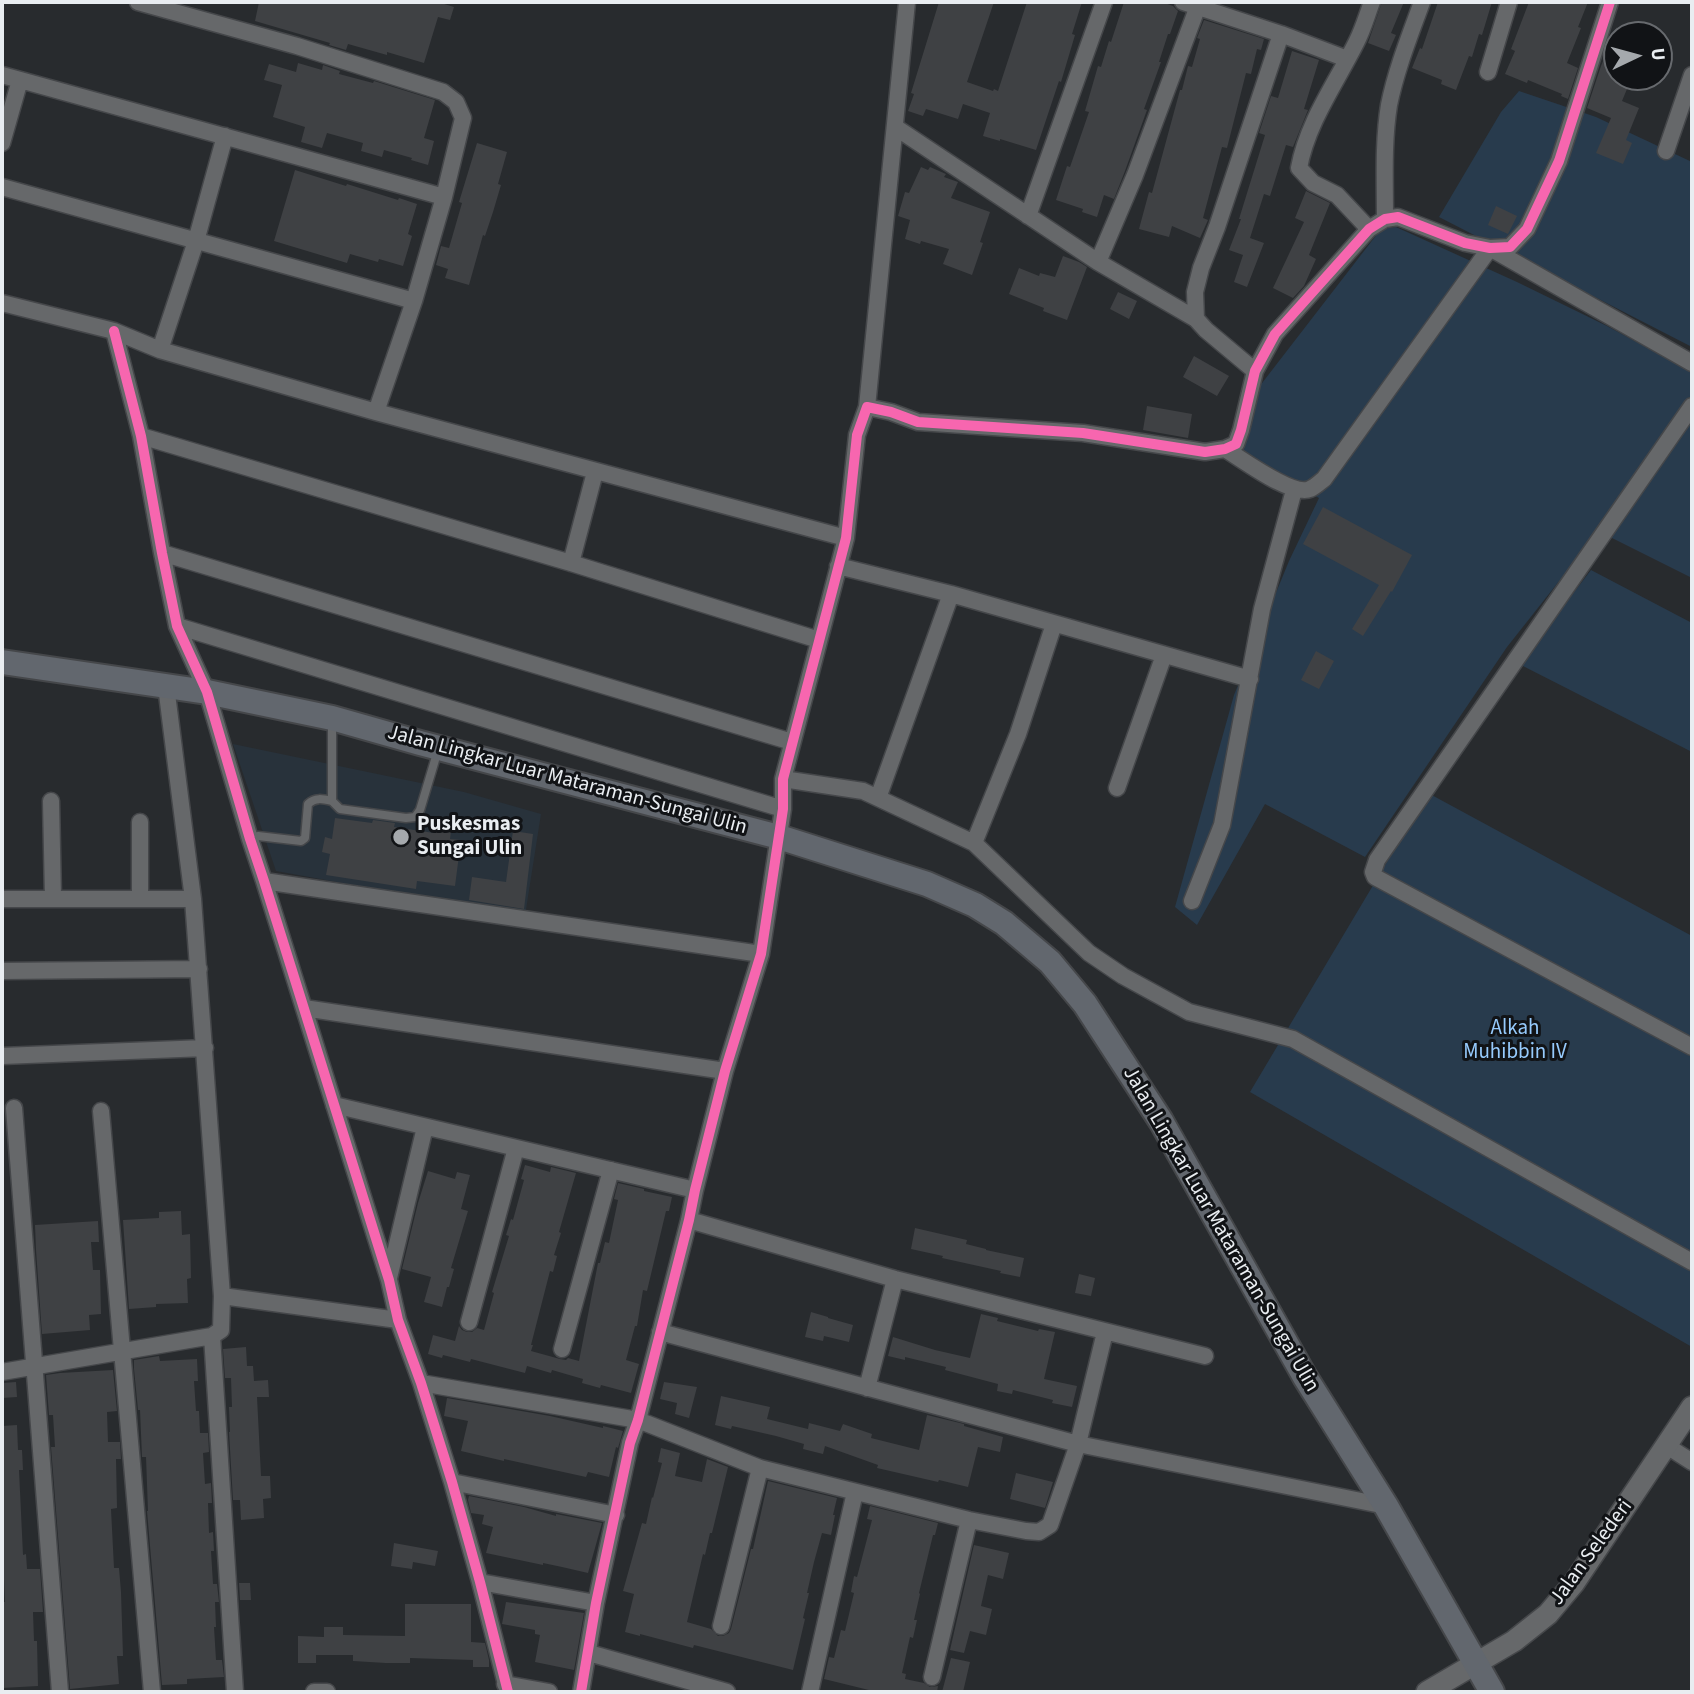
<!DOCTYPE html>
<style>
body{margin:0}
#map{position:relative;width:1694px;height:1694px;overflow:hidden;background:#282b2e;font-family:"Source Sans 3",sans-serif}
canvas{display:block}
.frame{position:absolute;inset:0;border:4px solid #e9edf1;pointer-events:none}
.north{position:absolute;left:1603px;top:21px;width:70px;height:70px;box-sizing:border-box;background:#111316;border:2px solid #676a6e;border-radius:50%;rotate:85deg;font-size:19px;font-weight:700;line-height:28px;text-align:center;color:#e9edf1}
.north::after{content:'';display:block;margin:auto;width:24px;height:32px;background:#a5a9ad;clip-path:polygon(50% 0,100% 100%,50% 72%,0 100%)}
</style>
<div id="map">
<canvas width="1694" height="1694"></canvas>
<div class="frame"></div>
<div class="north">U</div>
</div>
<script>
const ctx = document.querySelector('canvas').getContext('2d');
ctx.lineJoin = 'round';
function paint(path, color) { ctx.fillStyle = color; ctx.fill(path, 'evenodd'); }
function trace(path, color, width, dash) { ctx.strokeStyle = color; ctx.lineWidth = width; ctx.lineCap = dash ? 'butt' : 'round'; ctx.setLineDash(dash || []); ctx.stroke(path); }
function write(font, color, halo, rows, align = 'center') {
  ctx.font = font + ' "Source Sans 3",sans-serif'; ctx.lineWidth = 6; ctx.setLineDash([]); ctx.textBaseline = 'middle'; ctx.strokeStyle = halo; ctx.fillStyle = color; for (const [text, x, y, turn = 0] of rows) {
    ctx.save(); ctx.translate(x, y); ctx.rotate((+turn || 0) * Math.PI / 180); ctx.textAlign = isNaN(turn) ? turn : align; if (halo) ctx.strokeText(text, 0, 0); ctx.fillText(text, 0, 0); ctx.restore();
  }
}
paint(new Path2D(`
 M233,744L464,792L541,814L525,916L276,871Z`), '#28323b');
paint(new Path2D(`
 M1519,91L1596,117L1692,162V347L1439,217L1501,112Z
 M1396,227L1517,282L1607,326L1692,372V392L1685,411L1575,561L1507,647L1365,857L1265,804L1197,925L1175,907L1234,695L1289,561L1319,498L1235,450L1242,409L1381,229Z
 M1692,404V578L1610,537L1655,474Z
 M1591,570L1692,623V752L1519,664Z
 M1428,793L1692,936V1347L1250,1092Z`), '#283b4d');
paint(new Path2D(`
 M259,2H442L441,3L454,7L450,20L438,17L424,63L387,52V55L348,44L346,50L329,45L330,43L255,21Z
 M939,2H994L967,82L993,91L994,89L998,91L1027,2H1082L1072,34L1075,35L1061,82L1059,81L1036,150L1000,139V141L983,136L990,113L963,104L958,119L926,109L923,116L908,111L914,94L911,93Z
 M1124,2H1162L1173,6L1178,11L1170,34H1168L1159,62H1161L1144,109L1147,110L1125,171L1114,199L1104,195L1097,217L1082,212L1083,209L1056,200L1067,166L1070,167L1089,112L1085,111L1098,66L1101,67L1109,41L1111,42Z
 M1382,2H1404L1391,33L1396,35L1389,51L1368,43Z
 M1438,2H1492L1482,35L1479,34L1472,57L1469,56L1456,90L1441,84L1442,80L1412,68L1420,48L1422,49Z
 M1529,2H1588L1578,27L1581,28L1567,63L1578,68L1568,99L1561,96L1562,94L1528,80L1527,83L1505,74L1515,51L1511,49Z
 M1204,20L1264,39L1261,50L1257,49L1251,74L1246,73L1227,148L1222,147L1203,218L1208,220L1200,238L1172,226L1169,237L1139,229L1149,192L1152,193L1180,90H1182L1188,66L1192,67L1200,39L1197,38Z
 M1617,27V77H1632L1622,101L1639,108L1626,140L1632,143L1623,164L1596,153L1611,118L1587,108L1601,66Z
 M1292,51L1319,60L1304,109L1308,110L1293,147L1286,145L1270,196L1264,194L1250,238L1264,243L1247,287L1234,282L1243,255L1229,250L1241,219H1239L1265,135L1259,133L1271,96L1278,98Z
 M298,63L322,70L323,65L340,71L339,74L373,83L374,81L435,100L424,138L434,141L428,165L411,160L412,158L384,150L382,157L361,151L363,143L327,133L322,148L301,142L305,127L273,117L282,85L264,80L269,64L296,72Z
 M477,143L507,152L498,184L501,185L493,212L485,236L483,235L469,285L445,278L448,269L436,265L441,246L449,248L462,203L459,202Z
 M921,167L928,170L930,167L946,174L944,177L958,182L951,198L990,212L980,242L983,243L972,275L943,264L949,249L921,241L920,244L905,239L910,220L898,216L905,192L909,193Z
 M295,170L346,186L347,184L398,200L399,198L417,204L408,234L412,236L403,266L379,259L378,262L350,254L347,263L274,241Z
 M1306,191L1330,203L1309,255L1316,259L1304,286L1293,298L1273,288L1304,222L1295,218Z
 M1496,206L1517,216L1508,234L1488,225Z
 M1063,256L1079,262L1087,267L1067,320L1043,311L1044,308L1009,294L1019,268L1039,276L1040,273L1055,277Z
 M1118,292L1137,301L1129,319L1110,309Z
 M1194,356L1229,376L1217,396L1183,377Z
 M1147,406L1192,414L1188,438L1143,430Z
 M1323,507L1412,555L1392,592L1391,591L1363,636L1352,629L1379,585L1303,544Z
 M1316,651L1334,661L1319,689L1301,680Z
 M335,818L372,823L373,820L395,823L394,827L434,833V829L451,831L450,839L461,840L455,886L417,881L416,889L326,875L330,854L322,852L325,837L332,839Z
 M513,831L533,834L524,909L469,900L472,877L506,882Z
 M525,1165L550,1172L551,1167L576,1173L559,1232L561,1233L554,1255L557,1256L553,1272L550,1271L531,1345H533L531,1351L560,1359L566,1360L568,1358L579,1361L598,1263H600L605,1242L609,1243L618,1200L614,1199L618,1183L644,1189V1191L672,1197L669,1211H666L647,1291L643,1290L637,1326H635L626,1360L639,1364L631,1393L601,1385L600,1388L582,1383L583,1379L552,1370L551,1373L527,1366L525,1373L471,1359L470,1362L443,1355L442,1358L428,1354L433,1335L455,1341L459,1326L462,1330L467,1332H472L477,1328L484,1330L494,1293L492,1292L509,1236L506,1235L511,1219L513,1220L524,1180L521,1179Z
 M428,1171L455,1179L457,1172L470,1175L461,1209L468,1211L451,1268L454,1269L449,1287H447L442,1307L424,1302L431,1277L402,1269L418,1203Z
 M181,1211L182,1235L190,1234L191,1278L187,1279L188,1303L156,1304V1307L129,1309L123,1220L159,1218V1212Z
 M98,1221L99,1242H91L93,1270H100L101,1314L89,1315L90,1330L42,1334L36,1250L35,1225Z
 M915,1228L967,1240L966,1244L986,1249V1250L1024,1258L1020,1277L1000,1273L1001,1271L942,1258L943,1256L911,1249Z
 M1079,1274L1095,1278L1091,1296L1075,1293Z
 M811,1312L828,1317V1318L853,1325L849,1342L824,1336L823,1341L805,1337Z
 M981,1314L998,1318L997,1321L1038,1331L1039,1329L1055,1332L1044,1379L1077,1386L1072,1407L1052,1403L1053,1400L1013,1390L1012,1394L997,1391L998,1384L945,1370L946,1367L905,1357V1360L888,1356L893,1337L935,1350L970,1358Z
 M246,1347L247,1366H253L254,1381L268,1380L269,1397H257L261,1476H270L271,1498L263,1499L264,1518L241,1520L240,1500H233L229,1432H230L229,1407H232L231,1378H225L223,1349Z
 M159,1356L160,1361L197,1359L198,1381H194L196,1411H199L200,1433H208L209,1452L203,1453L205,1484L211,1483L212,1503H208L209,1533L213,1532L214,1551H211L213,1584H217L219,1602H215L216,1627H214L216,1660H222L224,1677L187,1679V1684L162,1685L147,1511H148L146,1457H142L140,1410H138L134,1369V1360Z
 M113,1370L117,1411L107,1412L108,1442H120L121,1459H116L117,1508L111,1509L114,1568H119L121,1592L123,1656H117L119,1684L70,1689L51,1447H55L53,1415H49L46,1375L60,1373Z
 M16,1382L17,1397L2,1398V1383Z
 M664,1382L697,1387L689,1418L675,1414L677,1403L660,1399Z
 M721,1396L770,1407L767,1419L808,1429L809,1423L840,1431L843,1424L872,1434L871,1438L919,1450L927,1415L964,1424V1426L1003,1437L1000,1452L978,1447L968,1487L939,1480L938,1482L877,1468L878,1465L825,1446L823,1454L803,1449L804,1444L776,1436L732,1426L731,1429L715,1425Z
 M447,1398L550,1416L603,1428V1426L623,1431L618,1448L616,1447L609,1477L588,1472L586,1477L504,1459V1461L461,1451L468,1421L444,1416Z
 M17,1425L18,1450H22L23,1470H19L23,1555L26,1554L27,1569H40L43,1612H33L34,1641H37L38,1686L2,1688V1602H5L2,1535V1426Z
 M661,1448L680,1453L675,1476L702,1482L707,1459L728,1467L712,1533H710L705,1555L703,1554L687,1622L711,1629L718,1636H723L729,1633L731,1629L751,1549H753L768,1481L837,1498L833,1515H835L831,1535L822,1533L814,1562L807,1593H809L803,1618L805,1619L793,1670L694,1645L693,1648L640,1634V1636L625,1632L634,1594L623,1591L642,1523L646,1524L652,1497L653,1498L662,1463L658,1462Z
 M1016,1473L1053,1482L1045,1508L1010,1499Z
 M469,1496L524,1507L556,1516V1514L602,1523L588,1573L562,1567L543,1563V1565L486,1553L493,1527L482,1524L484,1515L471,1513L468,1500Z
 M870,1506L938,1523L935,1535H933L919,1593L920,1594L914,1620H917L913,1638L910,1637L902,1673L906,1674L905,1679L924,1683L930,1687L938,1686L937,1692H877L824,1679L829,1657L834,1658L841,1630L845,1631L854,1593L851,1592L854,1576L857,1577L872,1520L867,1519Z
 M394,1543L438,1551L435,1566L413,1562L412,1569L391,1566Z
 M974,1545L1009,1553L1003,1579L988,1575L981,1606L992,1609L986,1635L970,1631L964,1653L950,1650Z
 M239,1583H250L251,1600H240Z
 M506,1602L584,1613L574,1670L535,1662L540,1635L535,1634V1630L502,1624Z
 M405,1604H471V1642L485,1643L489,1660V1667H473V1660L410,1658V1663H386L353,1661V1655H316V1663H298V1636L324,1637V1627H343V1635L405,1636Z
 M951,1658L970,1662L963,1692H942Z`), '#3f4144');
const lane = new Path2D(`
 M332,720V801L340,809L406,818L415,817L420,810L438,750
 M250,839L258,836L301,841L305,838L308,804C315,797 323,799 332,801`);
const street = new Path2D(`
 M138,2L297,46L443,92L456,102L463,118L444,197L414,301L376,412
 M1183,2L1281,34L1347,59
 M1488,72L1509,2
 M2,75L444,197
 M895,127L1098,262L1196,319
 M2,143L20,80
 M1666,151L1692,75
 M2,187L414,301
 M1028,216L1104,2
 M1385,219C1385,181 1383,142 1389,105C1396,70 1410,35 1422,2
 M1369,229L1337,195L1313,183L1299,168C1307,123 1336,83 1356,43C1363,30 1367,15 1372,2
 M1098,262L1135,175L1198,6
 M2,303L114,331L160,350L376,412L846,538
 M114,331L141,436L162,553L177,626L207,692L250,839L264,881L389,1280L398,1320L421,1383L452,1482L480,1582L508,1692
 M160,350L196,241L225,136
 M1255,371L1206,330L1196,319L1195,292L1201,268L1217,227L1281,34
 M1692,406L1377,860L1373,872L1375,877L1692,1047
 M867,407L907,2
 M141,436L571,563L819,640
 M1225,449C1242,459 1292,497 1310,489C1315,487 1320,482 1324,479L1490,248L1692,363
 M162,553L792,742
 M571,563L595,472
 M838,566L951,594L1250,679
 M177,626L783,809
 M783,779L863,791L974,843L1089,953L1123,976L1189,1012L1293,1039L1692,1262
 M1117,788L1164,655
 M878,798L951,594
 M51,801L53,898
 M140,822V899
 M974,843L1018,734L1054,624
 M264,881L761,954
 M2,899H193
 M1192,901L1222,825L1262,609L1294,490
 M2,971L199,969
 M304,1008L725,1071
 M2,1056L205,1048
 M334,1105L695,1190
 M14,1108L60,1692
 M101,1111L152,1692
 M689,1220L895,1279L1205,1356
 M389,1278L425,1127
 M222,1296L398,1320
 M469,1322L516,1148
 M660,1332L1078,1444L1386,1506
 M212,1336L235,1692
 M562,1349L611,1170
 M2,1372L212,1336L221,1330L222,1296L193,899L166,686
 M421,1383L638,1420L760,1468L969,1520L1026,1531L1039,1532L1050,1525L1078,1444L1105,1332
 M867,1388L895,1279
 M1667,1446L1692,1462
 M452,1482L616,1515
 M480,1582L596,1603
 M721,1626L760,1468
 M589,1653L727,1692
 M932,1677L969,1520
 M505,1684L549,1692
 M314,1692H327
 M581,1692L596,1603L630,1443L638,1420L689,1220L695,1190L725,1071L761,954L783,809V779L846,538L857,435L867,407L891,412L918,422L1083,433L1205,452L1225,449L1236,444L1241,430L1255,371L1275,334L1369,229L1385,219L1398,217L1465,243L1490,248L1510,247L1527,229L1559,161L1610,2
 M810,1692L855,1492`);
const secondary = new Path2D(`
 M1427,1692L1514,1641L1548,1614L1574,1583L1692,1407`);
const primary = new Path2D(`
 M2,662L207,692L332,718L420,743L779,837L927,884L975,905L1004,923L1050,962L1085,1004L1161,1121L1305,1377L1386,1506L1492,1692`);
trace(lane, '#45474a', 11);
trace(street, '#45474a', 19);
trace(secondary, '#45474a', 24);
trace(primary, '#45474a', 28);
trace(lane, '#66686a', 8);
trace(street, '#66686a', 16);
trace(secondary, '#66686a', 21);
trace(primary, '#62676e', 24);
trace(new Path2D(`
 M114,331L141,436L162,553L177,626L207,692L250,839L264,881L389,1280L398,1320L421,1383L452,1482L480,1582L508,1692
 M581,1692L596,1603L630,1443L638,1420L689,1220L695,1190L725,1071L761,954L783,809V779L846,538L857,435L867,407L891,412L918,422L1083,433L1205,452L1225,449L1236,444L1241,430L1255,371L1275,334L1369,229L1385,219L1398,217L1465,243L1490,248L1510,247L1527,229L1559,161L1610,2`), '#f766af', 10);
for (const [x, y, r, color] of [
 [401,837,9,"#a5a9ad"]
]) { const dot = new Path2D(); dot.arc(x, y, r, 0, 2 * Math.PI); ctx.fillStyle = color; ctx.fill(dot); trace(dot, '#111316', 2.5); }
write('21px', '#e9edf1', '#111316', [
 ["Jalan Lingkar Luar Mataraman-Sungai Ulin",567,781,15],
 ["Jalan Lingkar Luar Mataraman-Sungai Ulin",1220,1230,60],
 ["Jalan Selederi",1592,1553,-54]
]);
write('bold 21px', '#e9edf1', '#111316', [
 ["Puskesmas",417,825],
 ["Sungai Ulin",417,849]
], 'left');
write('21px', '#96cafc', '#111316', [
 ["Alkah",1515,1029],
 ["Muhibbin IV",1515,1053]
]);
</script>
